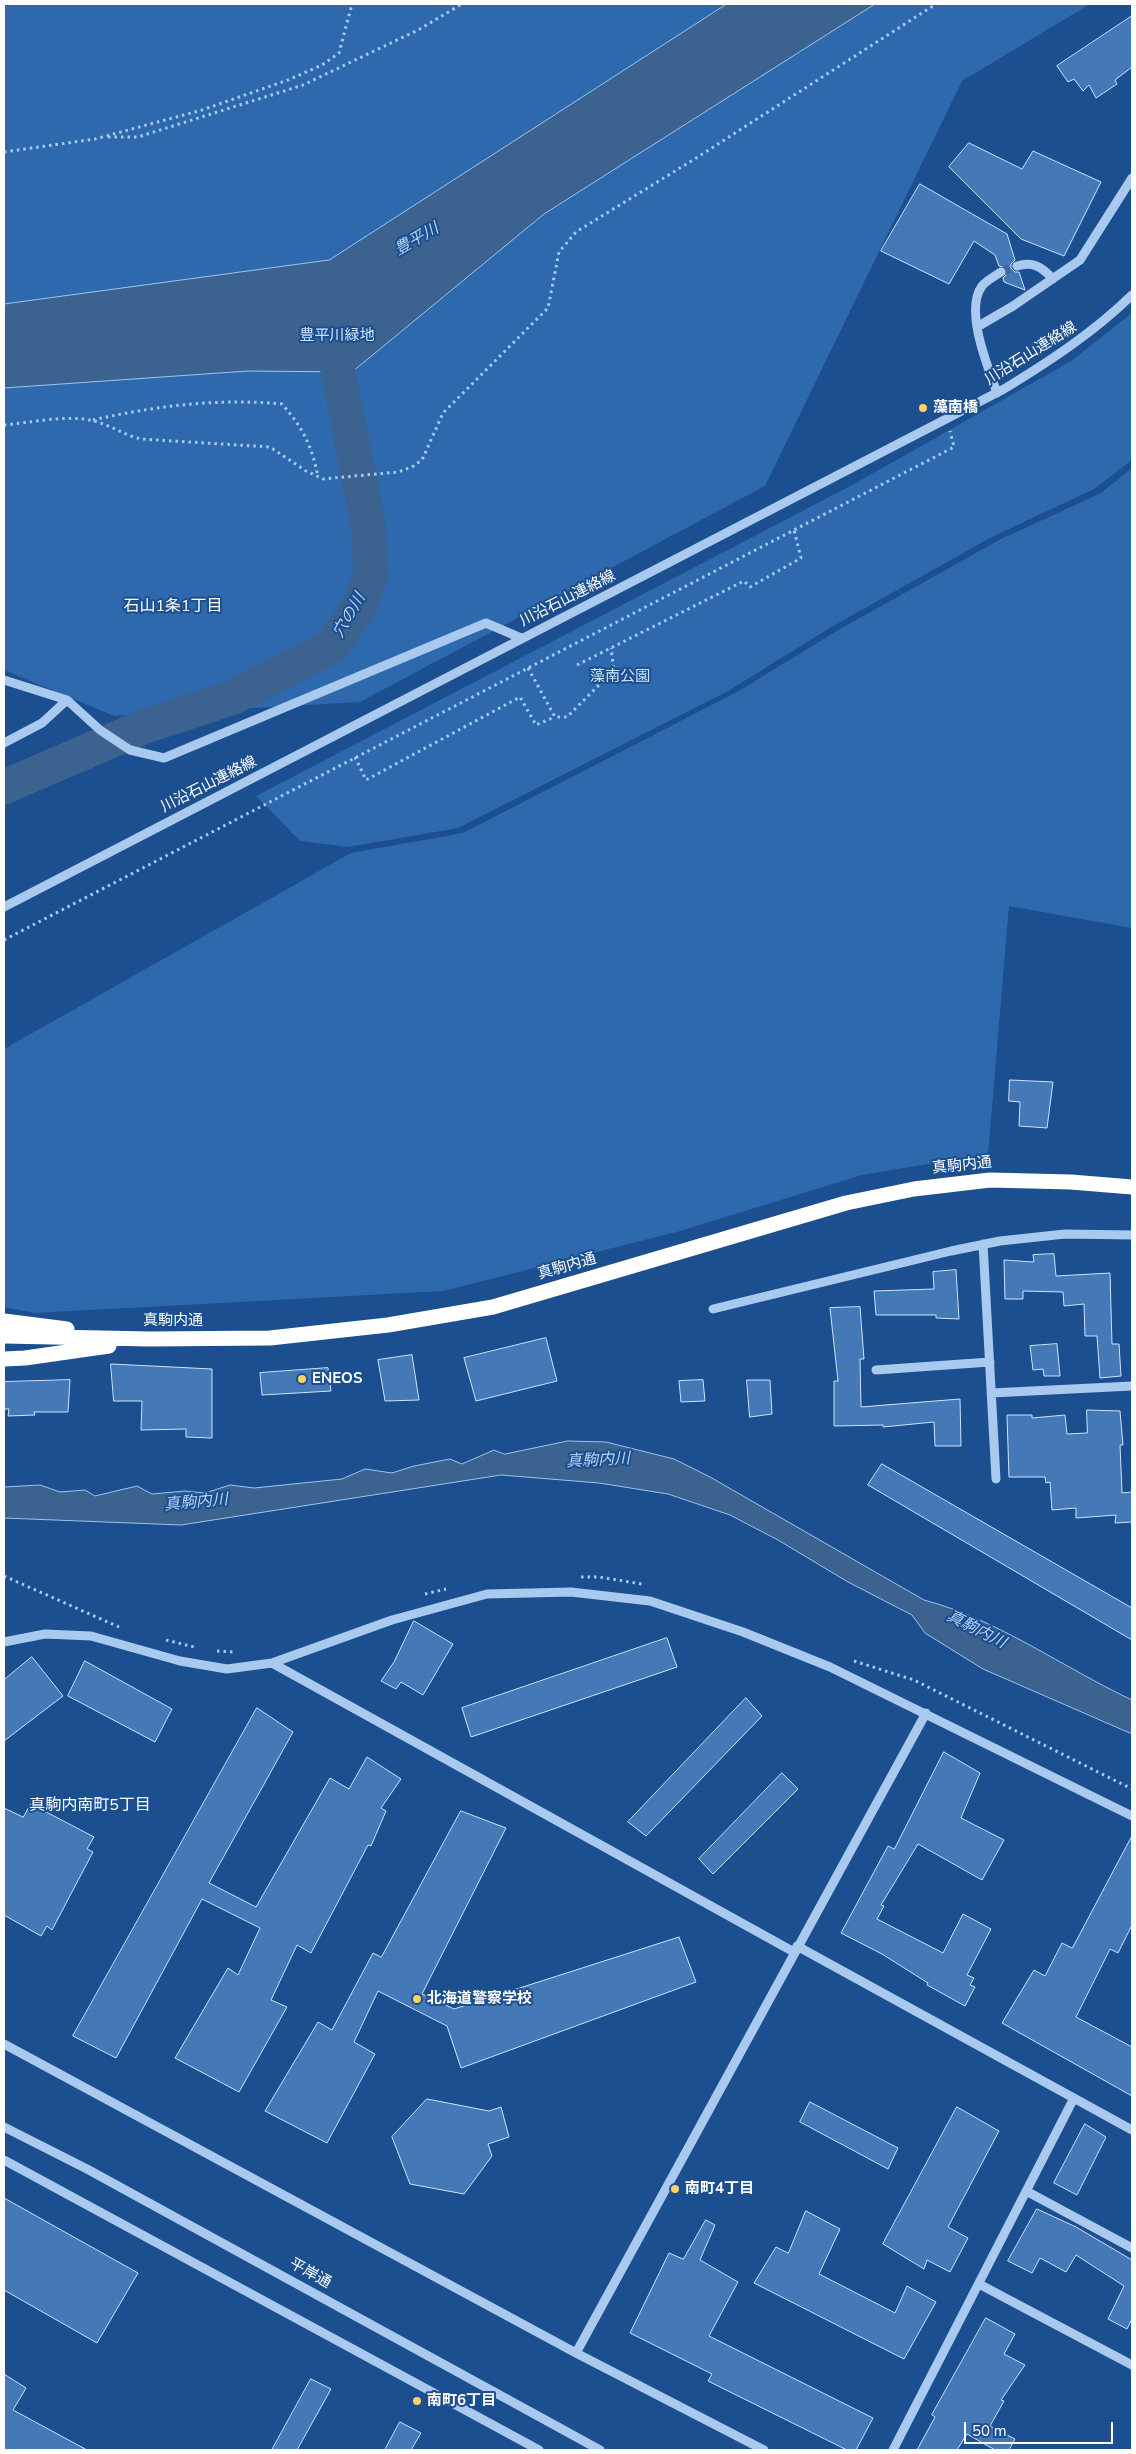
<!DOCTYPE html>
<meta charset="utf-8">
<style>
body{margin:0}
#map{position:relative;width:1136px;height:2454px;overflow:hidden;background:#1b4f8f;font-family:"Nunito Sans",sans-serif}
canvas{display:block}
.frame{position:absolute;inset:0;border:5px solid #fff;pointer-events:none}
.scale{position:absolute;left:964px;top:2422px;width:149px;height:22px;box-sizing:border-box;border:2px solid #fff;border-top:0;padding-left:6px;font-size:15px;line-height:18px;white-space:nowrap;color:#fff;-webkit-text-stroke:4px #1b4f8f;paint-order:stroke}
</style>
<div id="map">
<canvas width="1136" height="2454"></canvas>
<div class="frame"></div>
<div class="scale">50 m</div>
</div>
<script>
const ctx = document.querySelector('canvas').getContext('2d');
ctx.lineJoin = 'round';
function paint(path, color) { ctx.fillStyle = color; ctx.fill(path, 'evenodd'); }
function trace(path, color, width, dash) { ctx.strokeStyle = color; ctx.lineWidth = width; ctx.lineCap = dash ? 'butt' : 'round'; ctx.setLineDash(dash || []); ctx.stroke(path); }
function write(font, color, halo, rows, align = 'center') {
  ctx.font = font + ' "Nunito Sans","Noto Sans JP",sans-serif'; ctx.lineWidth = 4; ctx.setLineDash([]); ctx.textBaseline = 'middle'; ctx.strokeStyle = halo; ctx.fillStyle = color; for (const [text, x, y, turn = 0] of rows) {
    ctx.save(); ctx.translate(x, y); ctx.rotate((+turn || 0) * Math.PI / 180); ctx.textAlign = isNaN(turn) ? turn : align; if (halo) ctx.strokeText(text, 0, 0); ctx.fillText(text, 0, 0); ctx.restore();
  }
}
paint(new Path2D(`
 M4,4H1090L962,81L765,486L360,702L114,716L4,670Z
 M1132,313V460L1094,489L992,537L833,626L728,691L458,828L348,847L300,841L256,796L856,483L1071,361Z
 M1132,468V928L1009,906L988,1154L862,1175L680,1231L443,1291L35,1313L4,1307V1049L351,853L463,833L737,692L840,629L1001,539L1101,493Z`), '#2e69ad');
const water = new Path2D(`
 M727,4H875L544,214L352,372L248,371L4,388V304L329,260Z
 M568,1441L606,1442L674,1459L710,1477L924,1600C999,1620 1062,1667 1132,1700V1734L983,1669L925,1633L912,1615L848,1582L778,1540L730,1515L668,1494L599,1483L501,1475L181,1525L4,1518V1487L40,1485L60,1492L85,1490L95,1496L137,1486L152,1494L185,1491L205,1493L230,1485L254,1488L342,1479L365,1469L392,1473L414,1466L450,1459L462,1464L494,1450L504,1454Z`);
paint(water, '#3c6290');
trace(water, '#9cc4f0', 1);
trace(new Path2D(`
 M4,787L143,727L234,697L332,646L360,605L371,575L368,523L329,325`), '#3c6290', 35);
const building = new Path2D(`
 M1132,16V67L1115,80L1117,84L1096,98L1089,85L1083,91L1074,79L1068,82L1057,66Z
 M969,143L1022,169L1033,151L1101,182L1064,256L1021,239L949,167Z
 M920,184L1007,234L1015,260L1011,264V268L1015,272H1019L1025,290L1004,282L1003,278L1007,274L1006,268L999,266L995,255L974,241L949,284L881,251Z
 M1010,1080L1053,1082L1047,1128L1019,1126L1020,1102L1009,1101Z
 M1054,1254L1056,1276L1110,1273L1112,1344H1119L1121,1376L1100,1378L1097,1336H1085L1084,1304L1064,1306L1063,1292L1023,1291V1299H1005L1004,1260L1034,1262L1033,1255Z
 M956,1270L959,1319L936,1318V1315H876L874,1291L934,1289L933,1272Z
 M860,1307L864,1359H860L861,1407L960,1399L961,1446H935L934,1422L883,1427V1425L834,1426V1381H838L830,1308Z
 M546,1338L557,1381L476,1401L464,1358Z
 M1057,1344L1060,1376H1044L1043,1369L1033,1370L1030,1346Z
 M412,1355L419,1400L385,1401L378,1360Z
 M111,1364L212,1369V1438L186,1437V1429L141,1430L142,1401H114Z
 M328,1368L331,1391L262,1395L260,1373Z
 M70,1380L68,1412H34L35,1415L8,1416L9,1409H4V1382Z
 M703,1380L705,1401L681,1402L679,1381Z
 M747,1380H770L772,1414L750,1417Z
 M1087,1410L1120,1411L1123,1445H1120L1122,1493L1132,1492V1522L1115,1523L1116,1515L1076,1518V1508L1052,1510L1050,1482L1046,1483L1045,1477H1009L1007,1415H1032V1418L1065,1415L1067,1434L1087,1433Z
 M882,1464L1132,1608V1640L868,1485Z
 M414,1621L453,1644L423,1695L401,1682L396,1689L381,1681L394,1662Z
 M667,1638L677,1667L471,1737L462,1708Z
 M32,1657L63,1696L4,1741V1680Z
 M85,1661L172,1709L155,1742L68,1696Z
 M746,1698L762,1716L646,1836L628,1822Z
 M257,1708L293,1732L209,1883L256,1907L330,1778L349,1789L367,1757L401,1779L381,1808L386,1811L371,1846L368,1845L311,1953L297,1945L271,2000L287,2007L239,2092L175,2058L228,1968L238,1975L260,1928L202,1899L116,2058L73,2036Z
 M944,1752L980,1773L961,1818L1004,1840L982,1880L918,1844L881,1905L884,1906L877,1919L943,1953L963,1914L991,1929L967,1975L974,1978L970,1985L975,1987L965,2006L927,1985L928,1983L882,1954L841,1933L888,1846L894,1849Z
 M782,1773L798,1789L713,1874L699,1859Z
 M31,1804L94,1837L87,1849L93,1852L52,1930L47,1926L41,1936L4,1915V1808L23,1817Z
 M461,1811L506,1828L422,1994L454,2009L679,1937L696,1982L461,2068L447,2026L378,1991L354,2042L375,2054L327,2143L265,2111L318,2022L332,2030L373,1953L381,1957Z
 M1132,1836V1925L1118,1953L1110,1949L1076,2017L1132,2047V2096L1002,2023L1034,1970L1045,1976L1062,1943L1072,1948Z
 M427,2099L489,2111L501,2107L509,2137L488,2144L492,2156L464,2194L410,2184L392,2137Z
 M810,2102L898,2148L888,2169L800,2122Z
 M957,2107L999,2131L948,2227L968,2238L950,2272L927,2260L924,2269L883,2244Z
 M1085,2124L1106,2137L1077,2195L1054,2183Z
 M4,2198L138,2273L97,2343L4,2290Z
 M1037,2209L1076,2227L1132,2260V2319L1127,2329L1108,2319L1124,2286L1076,2255L1066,2272L1040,2258L1032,2273L1008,2261Z
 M806,2211L840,2229L819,2274L895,2313L907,2286L936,2302L904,2359L754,2283L776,2247L788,2253Z
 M706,2220L715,2225L700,2260L738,2282L709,2336L873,2418L856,2450H847L708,2381L712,2374L630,2333L669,2253L683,2259Z
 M986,2318L1015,2334L1004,2354L1025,2365L1001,2400L1004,2401L990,2426L1015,2439L1009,2450H995L967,2434L957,2450H917L935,2417L932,2415Z
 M4,2374L26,2388L13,2410L87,2450H4Z
 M311,2379L331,2389L297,2450H272Z
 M400,2422L421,2433L411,2450H385Z`);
paint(building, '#4478b7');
trace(building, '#cfe3fa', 1);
trace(new Path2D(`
 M1001,272L1017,266`), '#3d69a0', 9, [9, 4.5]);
trace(new Path2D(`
 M108,137H138L303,85L418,30L462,4
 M4,152L95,139L202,110L288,80L322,65L339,53L352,4
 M93,420C155,406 218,398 282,404C303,428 312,446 318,477
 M4,425C29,423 69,414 94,421C110,425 124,435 141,439L270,447L306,471L323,479L398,472L412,467L422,460L443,413L548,308L559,252L576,232L693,160L936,4
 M577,665L744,581L750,587L801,558L794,530
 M528,668L555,717H567L614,670L611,648
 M355,757L366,780L520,697L536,725L555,717
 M4,940L954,447L950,431
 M4,1576L119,1627
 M581,1577H599L642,1584
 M425,1594L446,1589
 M166,1640L194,1647
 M217,1651L234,1652
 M854,1661L914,1680L1132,1789`), '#a9c9ee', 3, [2.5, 4]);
trace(new Path2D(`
 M1017,266C1033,261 1042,267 1053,279
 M977,327L1013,306L1080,260L1132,178
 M997,393C988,367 964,310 982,286C986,281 995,276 1001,272
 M4,680L67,700L100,730L130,750L164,758L486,623L521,638
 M4,743L42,723L67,700
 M4,907L1004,389C1050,361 1094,332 1132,295
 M983,1244L996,1479
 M713,1309L951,1251L1000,1241L1065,1234L1132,1235
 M876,1370L990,1362
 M991,1393L1132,1386
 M4,1642L45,1634L91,1636L180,1661L227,1669L272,1663L392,1620L487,1594L571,1592L650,1601L743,1632L830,1667L1132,1816
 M272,1663L794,1952
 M797,1946L1132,2130
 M4,2044L576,2353L764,2450
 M4,2127L87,2169L600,2450
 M4,2160L539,2450
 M1028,2192L1132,2248
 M979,2284L1132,2365
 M576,2353L926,1713
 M893,2450L1074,2098`), '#a9c9ee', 9);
trace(new Path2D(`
 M4,1321L67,1329
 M4,1336L150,1339L270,1338L388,1325L493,1307L846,1203L914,1189L990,1180L1071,1182L1132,1187
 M4,1359L25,1358L109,1346`), '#fff', 15);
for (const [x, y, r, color] of [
 [923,408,5,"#ffd166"],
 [302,1379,5,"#ffd166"],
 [417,1999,5,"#ffd166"],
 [675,2189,5,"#ffd166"],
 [417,2401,5,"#ffd166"]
]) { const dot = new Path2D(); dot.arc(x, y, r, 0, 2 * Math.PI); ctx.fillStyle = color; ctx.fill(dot); trace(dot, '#1b4f8f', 2); }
write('15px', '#cfe3fa', '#1b4f8f', [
 ["豊平川緑地",337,336],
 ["藻南公園",620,677]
]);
write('15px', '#fff', '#1b4f8f', [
 ["川沿石山連絡線",1031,354,-32],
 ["川沿石山連絡線",568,599,-27],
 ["川沿石山連絡線",209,785,-27],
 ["真駒内通",962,1166,-6],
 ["真駒内通",567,1267,-16],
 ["真駒内通",173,1321],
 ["平岸通",310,2274,29]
]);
write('bold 15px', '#fff', '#1b4f8f', [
 ["藻南橋",933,408],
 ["ENEOS",312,1379],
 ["北海道警察学校",427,1999],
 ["南町4丁目",685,2189],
 ["南町6丁目",427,2401]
], 'left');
write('italic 16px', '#b5d3f5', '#1b4f8f', [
 ["豊平川",417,240,-30],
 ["穴の川",350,616,-60],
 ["真駒内川",598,1461,-3],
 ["真駒内川",196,1503,-5],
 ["真駒内川",976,1630,27]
]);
write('16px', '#fff', '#1b4f8f', [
 ["石山1条1丁目",173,607],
 ["真駒内南町5丁目",90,1806]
]);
</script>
